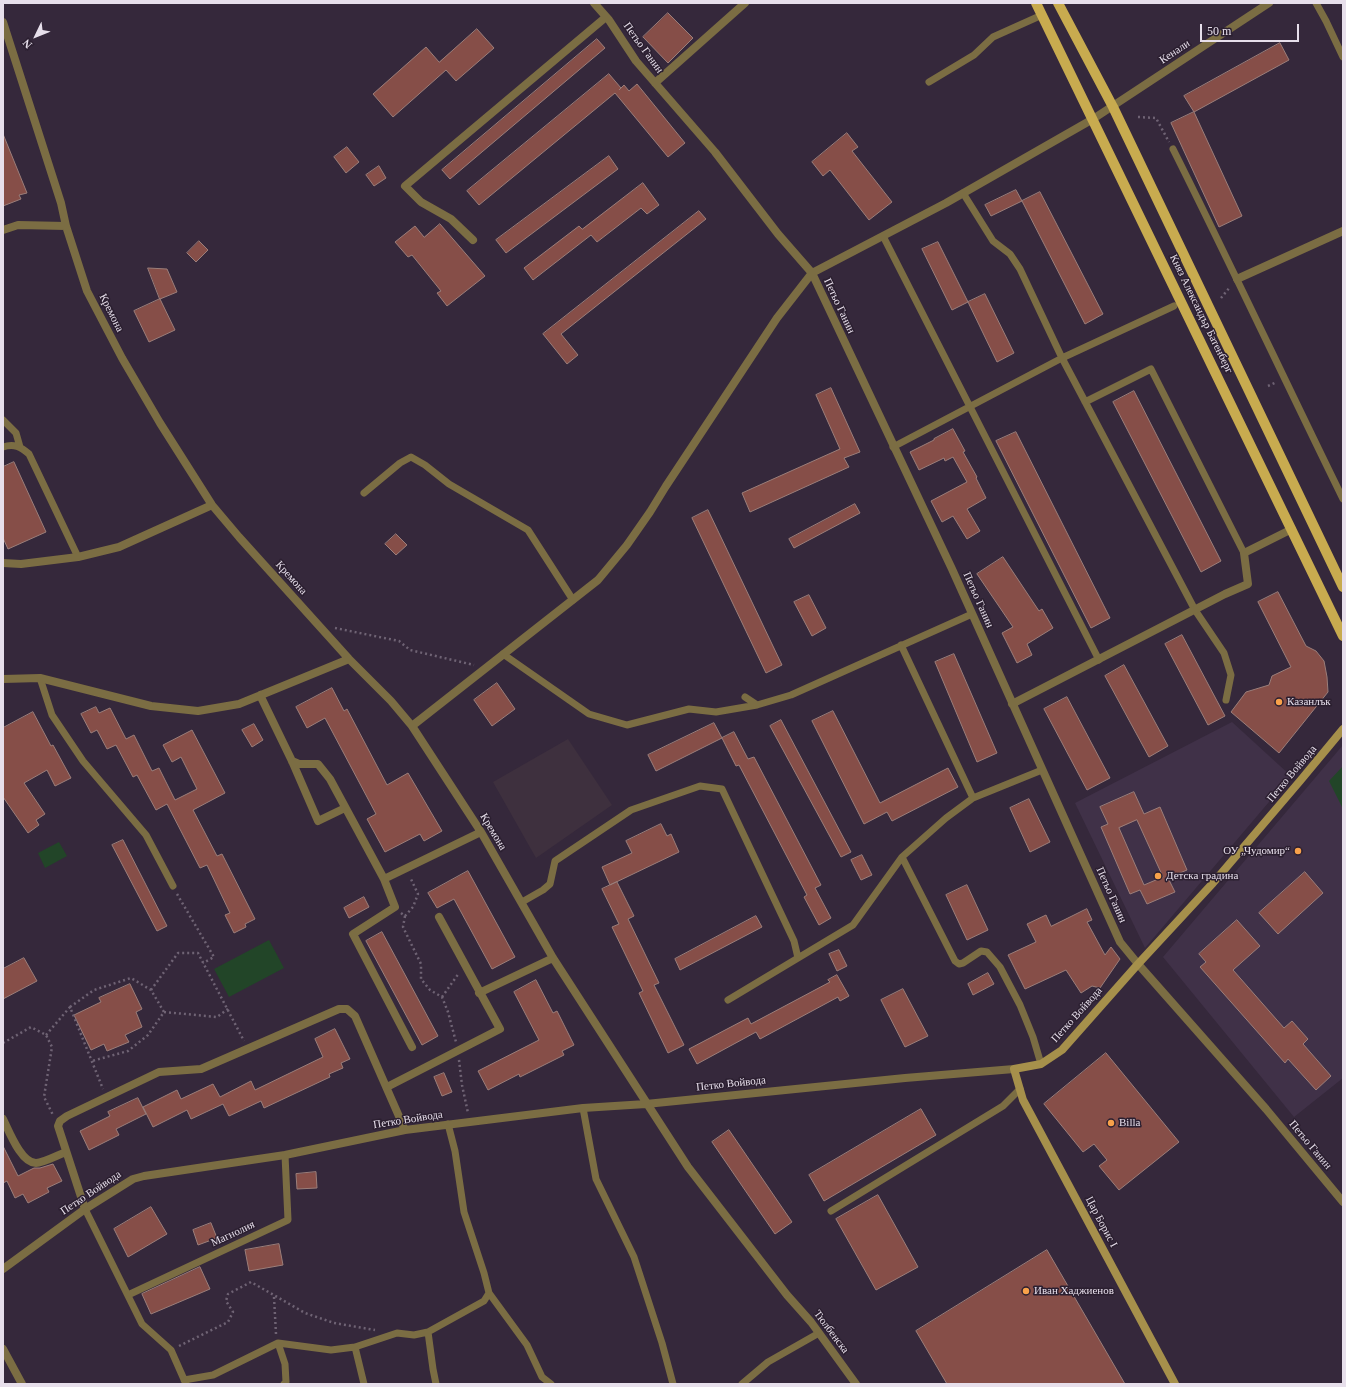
<!DOCTYPE html>
<meta charset="utf-8">
<style>
body{margin:0}
#map{position:relative;width:1346px;height:1387px;overflow:hidden;background:#35283b;font-family:Georgia,serif}
canvas{display:block}
.frame{position:absolute;inset:0;border:4px solid #e7dfeb;pointer-events:none}
.north{position:absolute;left:16px;top:16px;width:40px;height:40px;-webkit-text-stroke:3px #2b1f30;paint-order:stroke;rotate:227deg;font-size:11px;font-weight:700;line-height:16px;text-align:center;color:#e7dfeb}
.north::after{content:'';display:block;margin:auto;width:14px;height:18px;background:#e7dfeb;clip-path:polygon(50% 0,100% 100%,50% 72%,0 100%)}
.scale{position:absolute;left:1200px;top:24px;width:99px;height:18px;box-sizing:border-box;border:2px solid #e7dfeb;border-top:0;padding-left:5px;font-size:12px;line-height:14px;white-space:nowrap;color:#e7dfeb;-webkit-text-stroke:3px #2b1f30;paint-order:stroke}
</style>
<div id="map">
<canvas width="1346" height="1387"></canvas>
<div class="frame"></div>
<div class="north">N</div>
<div class="scale">50 m</div>
</div>
<script>
const ctx = document.querySelector('canvas').getContext('2d');
ctx.lineJoin = 'round';
function paint(path, color) { ctx.fillStyle = color; ctx.fill(path, 'evenodd'); }
function trace(path, color, width, dash) { ctx.strokeStyle = color; ctx.lineWidth = width; ctx.lineCap = dash ? 'butt' : 'round'; ctx.setLineDash(dash || []); ctx.stroke(path); }
function write(font, color, halo, rows, align = 'center') {
  ctx.font = font + ' Georgia,serif'; ctx.lineWidth = 3; ctx.setLineDash([]); ctx.textBaseline = 'middle'; ctx.strokeStyle = halo; ctx.fillStyle = color; for (const [text, x, y, turn = 0] of rows) {
    ctx.save(); ctx.translate(x, y); ctx.rotate((+turn || 0) * Math.PI / 180); ctx.textAlign = isNaN(turn) ? turn : align; if (halo) ctx.strokeText(text, 0, 0); ctx.fillText(text, 0, 0); ctx.restore();
  }
}
paint(new Path2D(`
 M568,739L612,805L536,858L493,782Z`), '#3e303e');
paint(new Path2D(`
 M1232,722L1291,776L1145,948L1075,803Z
 M1343,745V1078L1294,1117L1163,957Z`), '#403148');
paint(new Path2D(`
 M1343,766V809L1329,781Z
 M59,842L67,856L45,868L38,853Z
 M269,940L284,968L229,997L214,969Z`), '#224528');
const building = new Path2D(`
 M668,13L693,38L668,63L643,37Z
 M477,29L494,48L456,81L446,70L393,117L373,94L426,47L439,62Z
 M597,39L605,48L450,179L442,170Z
 M1280,43L1289,60L1194,112L1184,96Z
 M609,74L621,88L619,90L624,85L629,91L637,84L685,143L668,157L615,93L479,205L467,191Z
 M1194,112L1242,216L1219,227L1171,123Z
 M847,133L858,147L852,151L892,202L869,220L830,170L823,176L812,162Z
 M3,134L27,193L19,195L21,199L3,206Z
 M347,147L359,162L346,173L334,157Z
 M609,156L618,169L506,253L496,240Z
 M379,166L386,178L374,186L366,175Z
 M643,183L659,205L647,214L641,208L597,242L591,235L533,280L524,268L579,226L582,229Z
 M1016,190L1022,201L991,216L985,205Z
 M1040,192L1103,314L1085,324L1022,201Z
 M699,211L706,219L561,334L578,355L567,364L543,334Z
 M440,224L485,276L447,306L437,293L441,291L412,255L408,257L395,242L415,226L424,237Z
 M199,241L208,250L196,262L187,253Z
 M938,242L968,302L952,310L922,249Z
 M148,268L167,269L177,292L160,299Z
 M985,294L1014,353L997,362L968,302Z
 M160,299L175,330L149,342L134,311Z
 M831,388L860,452L844,458L849,467L750,512L742,493L840,449L816,395Z
 M1134,391L1221,561L1201,572L1113,402Z
 M953,429L965,451L963,452L977,477L976,478L986,498L967,509L980,531L967,539L953,516L942,522L931,501L967,482L953,457L945,461L944,458L919,470L910,452L934,440V439Z
 M1016,432L1110,618L1091,628L996,441Z
 M14,462L46,532L8,549L3,538V467Z
 M855,504L860,513L794,548L789,539Z
 M708,510L782,665L766,673L692,518Z
 M396,534L407,545L396,555L385,544Z
 M1003,557L1039,611L1042,609L1053,628L1027,644L1032,655L1017,663L1002,633L1013,627L977,574Z
 M1278,592L1306,646L1316,651L1324,661L1327,677L1328,692L1279,753L1231,712L1246,692L1269,685L1272,676L1291,667L1258,602Z
 M809,595L826,628L812,636L794,602Z
 M1182,635L1225,716L1208,725L1165,644Z
 M954,654L997,753L977,762L935,662Z
 M1124,665L1168,746L1149,757L1105,676Z
 M497,683L515,709L492,726L474,700Z
 M332,688L344,711L347,709L387,785L408,773L442,831L424,841L420,834L385,852L367,819L376,814L325,718L307,728L296,707Z
 M1067,697L1110,778L1087,790L1044,709Z
 M96,707L99,713L110,708L126,739L134,735L152,771L159,768L175,800L197,789L181,757L172,762L163,745L192,730L225,793L193,810L217,856L222,854L255,919L245,924L246,927L234,933L225,915L230,913L207,865L200,868L167,804L156,810L137,775L133,777L116,745L107,749L97,730L91,733L81,714Z
 M833,711L880,803L948,768L958,787L892,821L887,812L864,824L812,721Z
 M33,712L51,746L53,745L71,778L55,786L47,770L24,783L45,814L36,820L39,825L28,833L3,797V728Z
 M781,720L851,852L841,857L770,726Z
 M714,723L722,738L656,771L648,755Z
 M254,724L263,740L252,747L242,730Z
 M734,732L748,759L754,757L821,885L815,888L831,918L819,925L804,897L807,895L739,765L736,766L722,738Z
 M1134,792L1144,814L1160,807L1187,870L1168,878L1175,892L1147,904L1140,890L1130,894L1101,827L1108,824L1100,807ZM1137,820L1163,877L1144,885L1119,828Z
 M1029,799L1050,842L1030,852L1010,808Z
 M661,824L667,836L671,834L679,852L610,885L602,867L632,853L626,841Z
 M123,840L167,926L157,931L112,845Z
 M862,855L872,875L861,880L851,860Z
 M468,871L515,957L492,969L454,899L437,908L428,893Z
 M1305,872L1323,893L1278,934L1259,913Z
 M617,882L634,916L628,919L659,983L654,985L684,1045L668,1053L639,993L643,991L612,927L619,924L602,889Z
 M967,885L988,930L967,940L946,895Z
 M364,897L369,907L349,918L344,908Z
 M1087,909L1092,920L1087,922L1105,955L1111,947L1120,959L1100,988L1092,986L1081,993L1066,970L1025,989L1008,955L1036,942L1027,924L1046,915L1051,926Z
 M756,916L762,927L680,970L675,959Z
 M1237,920L1260,946L1233,970L1284,1028L1292,1021L1308,1039L1303,1044L1331,1076L1316,1090L1288,1059L1285,1063L1200,967L1206,962L1199,954Z
 M382,932L438,1036L422,1045L366,941Z
 M839,950L847,966L837,971L829,954Z
 M24,958L37,981L3,999V969Z
 M988,973L994,984L973,995L968,984Z
 M837,975L849,996L840,1001L838,997L760,1039L756,1032L697,1064L689,1049L748,1018L751,1024L830,982L828,980Z
 M536,980L553,1013L557,1011L574,1045L562,1051L564,1055L520,1077L519,1074L488,1090L478,1071L539,1040L514,992Z
 M130,984L142,1009L136,1012L142,1027L125,1035L129,1042L107,1051L104,1044L91,1050L74,1015L101,1002L99,998Z
 M903,989L928,1036L905,1047L881,1000Z
 M335,1029L350,1059L341,1063L343,1068L329,1074L330,1077L264,1108L261,1101L229,1116L223,1104L191,1119L187,1110L153,1127L143,1107L177,1090L181,1099L213,1084L220,1097L251,1081L255,1090L323,1057L315,1039Z
 M1106,1053L1179,1142L1119,1190L1099,1166L1107,1160L1094,1144L1083,1152L1044,1104Z
 M444,1073L452,1092L442,1096L434,1077Z
 M138,1098L146,1114L116,1129L119,1135L89,1150L80,1131L110,1116L108,1112Z
 M921,1109L936,1135L824,1201L809,1175Z
 M729,1130L792,1222L775,1234L712,1142Z
 M3,1146L18,1176L34,1168H40L53,1164L62,1181L47,1188L49,1192L28,1203L23,1194L15,1198L7,1181L3,1183Z
 M316,1172L317,1188L297,1189L296,1174Z
 M878,1195L918,1267L876,1290L836,1219Z
 M151,1207L167,1234L128,1257L114,1229Z
 M211,1223L217,1238L198,1245L193,1230Z
 M279,1244L283,1265L249,1271L245,1250Z
 M1047,1250L1125,1384H947L916,1331Z
 M200,1267L210,1289L151,1314L142,1294Z`);
paint(building, '#864e48');
trace(building, '#9b7e7a', 1);
trace(new Path2D(`
 M1138,117L1156,118L1169,142
 M1221,298L1230,287
 M1268,386L1277,382
 M335,628L399,641L410,650L474,665
 M177,894L214,957L203,963
 M401,913L405,916L403,927L421,964V979L430,990L442,997L448,1012L456,1042
 M405,916L413,907L418,894L410,877
 M151,990L178,953H198L244,1041
 M442,997L459,973
 M70,1007L94,990L131,978L151,990L164,1012L148,1035L128,1051L92,1061
 M164,1012L217,1017L228,1009
 M46,1035L70,1007L103,1089
 M3,1043L31,1027L46,1035L52,1047L44,1097L53,1115
 M459,1060L462,1085L468,1113
 M274,1297L276,1334
 M179,1346L228,1322L233,1312L226,1301L228,1294L251,1282L305,1313L334,1323L375,1330`), '#6f6374', 2.5, [2, 3]);
trace(new Path2D(`
 M1316,3L1326,21L1343,57
 M929,82L974,55L993,37L1042,15
 M1173,149C1231,265 1286,383 1343,499
 M963,193L993,241L1010,254L1020,269L1062,358L1195,610L1224,653L1231,675L1226,700
 M883,236L1099,660
 M1085,402L1151,369L1244,553
 M3,420L16,433L20,447
 M3,447C14,443 21,447 29,454L78,557
 M893,447L1062,358L1174,306
 M364,493L400,463L411,457L425,465L449,484L528,530L573,600
 M901,645L973,798
 M503,654L589,714L627,725L689,709L716,712L757,705
 M40,678L52,715L83,761L146,835L173,886
 M745,697L757,705L791,695L972,614
 M902,857L955,961L959,964L963,963L981,951L987,952L1000,967L1020,1005L1033,1037L1041,1064
 M522,902L543,890L550,884L555,861L631,810L700,786L722,789L794,941L798,958L728,1000
 M798,958L853,925L902,857L946,818L973,798L1042,770
 M583,1108L596,1179L634,1257L662,1343L673,1384
 M448,1124L455,1151L464,1212L484,1273L489,1293
 M85,1209L142,1324L171,1350L186,1384
 M831,1211L1003,1106L1020,1089
 M128,1295L288,1220L285,1155
 M428,1332L433,1369L436,1384
 M278,1343L285,1364L286,1382L284,1384
 M355,1347L364,1384
 M184,1380L213,1375L278,1343L331,1350L355,1347L397,1333L414,1335L428,1332L484,1301L489,1293L527,1345L542,1377L551,1384
 M742,1384L768,1362L819,1333`), '#7b6d43', 7);
trace(new Path2D(`
 M594,3L609,20L636,61L715,152L778,234L812,273L952,569L1120,942L1138,964L1266,1109L1343,1202
 M3,22L61,203L66,226L87,291L122,358L160,423L212,505L239,537L349,659L391,701L412,726L481,832L553,958L688,1167L787,1295L811,1322L856,1384
 M655,83L745,3
 M3,230L18,225L66,226
 M473,240L451,219L421,202L405,186L606,17
 M1237,279L1343,231
 M3,563L21,564L78,557L119,547L212,505
 M3,679L40,678L151,706L198,711L239,704L349,659
 M260,695L292,761L318,821L345,808
 M1012,704L1225,594L1248,584L1244,553L1292,529
 M412,726L598,580L627,545L650,512L666,486L777,318L812,273L946,203L1093,119L1269,3
 M292,761L299,764H318L330,779L384,879L395,907L353,934L412,1047
 M384,879L481,832
 M479,993L553,958
 M387,1087L500,1029L439,917
 M3,1119C9,1131 21,1163 36,1163C43,1163 58,1155 66,1152
 M85,1209L58,1126L60,1121L67,1116L159,1072L201,1069L339,1009H347L355,1016L405,1130
 M3,1269L85,1209L133,1179L144,1176L285,1155L405,1130L583,1108L646,1104L905,1078L1014,1069
 M3,1349L22,1384`), '#7b6d43', 8);
trace(new Path2D(`
 M1175,1384L1023,1100L1014,1069L1041,1064L1062,1050L1138,964L1213,883L1300,781L1343,729`), '#a6904b', 8);
trace(new Path2D(`
 M1036,3L1343,636
 M1058,3L1113,107L1343,587`), '#c8ab4f', 10);
for (const [x, y, r, color] of [
 [1279,702,4,"#f8a14a"],
 [1298,851,4,"#f8a14a"],
 [1158,876,4,"#f8a14a"],
 [1111,1123,4,"#f8a14a"],
 [1026,1291,4,"#f8a14a"]
]) { const dot = new Path2D(); dot.arc(x, y, r, 0, 2 * Math.PI); ctx.fillStyle = color; ctx.fill(dot); trace(dot, '#2b1f30', 1.5); }
write('11px', '#e7dfeb', '#2b1f30', [
 ["Петьо Ганин",643,48,54],
 ["Кенали",1175,52,-34],
 ["Петьо Ганин",839,306,65],
 ["Кремона",111,313,63],
 ["Княз Александър Батенберг",1201,314,64],
 ["Кремона",291,578,48],
 ["Петьо Ганин",978,600,66],
 ["Петко Войвода",1292,774,-50],
 ["Кремона",493,832,59],
 ["Петьо Ганин",1111,895,66],
 ["Петко Войвода",1077,1015,-48],
 ["Петко Войвода",731,1084,-6],
 ["Петко Войвода",408,1120,-9],
 ["Петьо Ганин",1310,1145,50],
 ["Петко Войвода",91,1193,-34],
 ["Цар Борис I",1101,1222,62],
 ["Магнолия",233,1234,-25],
 ["Тюлбенска",831,1332,53]
]);
write('11px', '#e7dfeb', '#2b1f30', [
 ["Казанлък",1287,702],
 ["ОУ „Чудомир“",1290,851,"right"],
 ["Детска градина",1166,876],
 ["Billa",1119,1123],
 ["Иван Хаджиенов",1034,1291]
], 'left');
</script>
